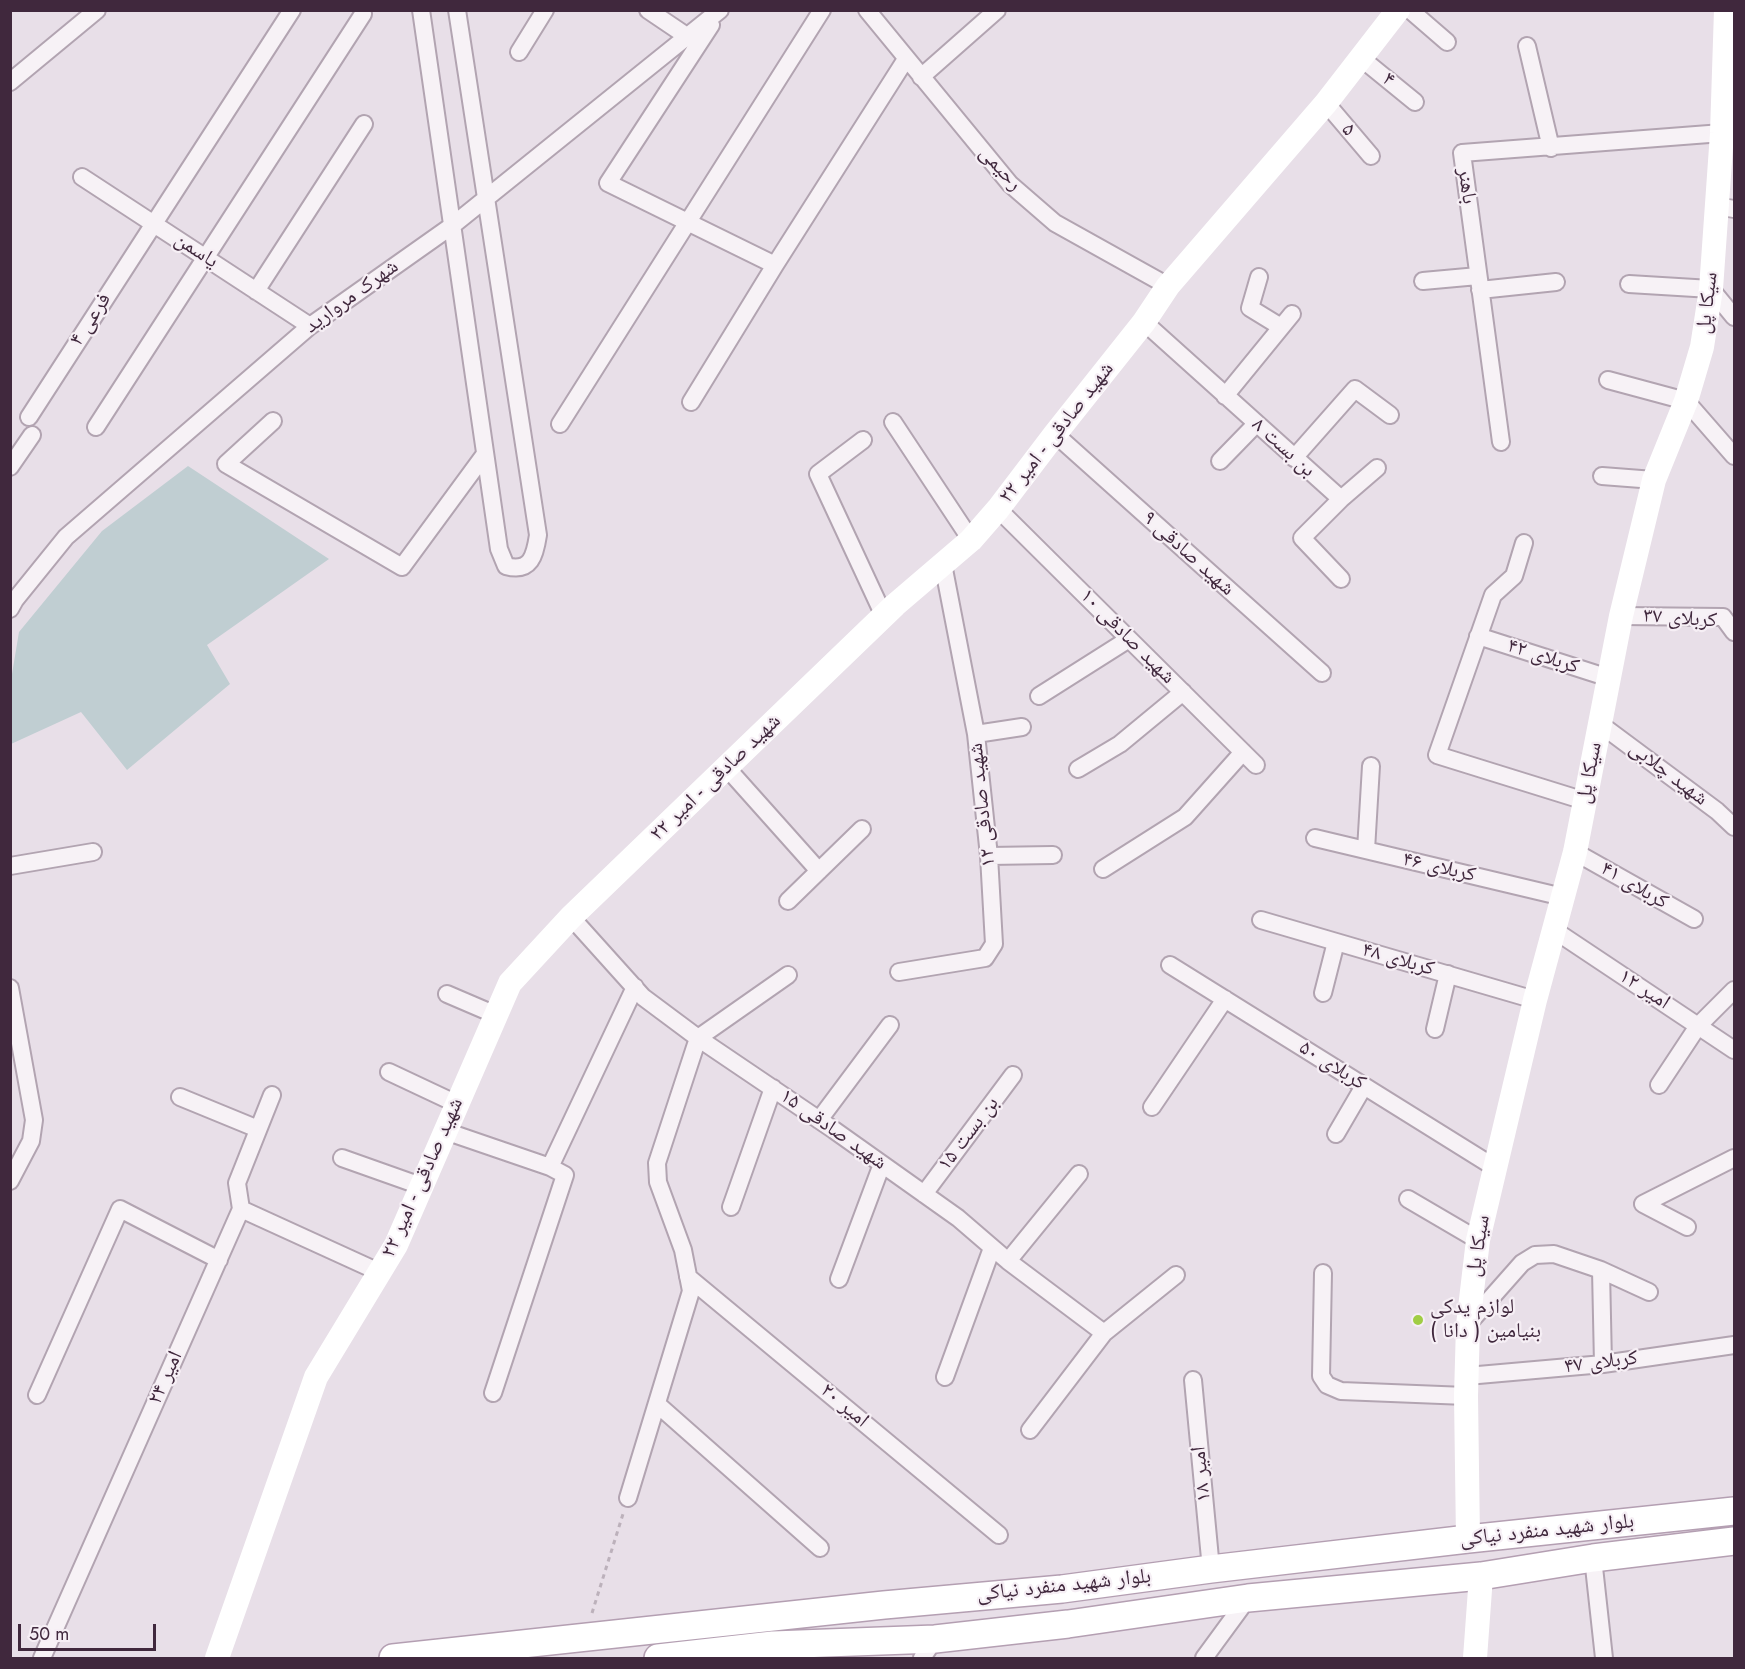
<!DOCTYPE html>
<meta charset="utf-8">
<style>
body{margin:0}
#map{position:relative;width:1745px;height:1669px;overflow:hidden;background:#e8dfe8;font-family:Jost,sans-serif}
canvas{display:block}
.frame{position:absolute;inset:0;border:12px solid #40283d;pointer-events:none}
.scale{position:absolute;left:18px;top:1624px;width:138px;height:27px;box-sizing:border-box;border:3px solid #40283d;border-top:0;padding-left:8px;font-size:18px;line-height:21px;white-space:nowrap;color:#40283d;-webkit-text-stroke:4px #f6eff5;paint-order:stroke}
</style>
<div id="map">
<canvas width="1745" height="1669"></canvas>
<div class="frame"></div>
<div class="scale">50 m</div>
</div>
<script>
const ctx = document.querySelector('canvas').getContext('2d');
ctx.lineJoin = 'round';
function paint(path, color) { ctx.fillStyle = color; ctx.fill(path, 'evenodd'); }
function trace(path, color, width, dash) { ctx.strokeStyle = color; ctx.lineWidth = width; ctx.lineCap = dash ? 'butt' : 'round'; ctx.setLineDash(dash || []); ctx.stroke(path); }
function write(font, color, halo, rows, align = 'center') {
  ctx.font = font + ' Jost,"Noto Naskh Arabic",sans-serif'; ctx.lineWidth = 4.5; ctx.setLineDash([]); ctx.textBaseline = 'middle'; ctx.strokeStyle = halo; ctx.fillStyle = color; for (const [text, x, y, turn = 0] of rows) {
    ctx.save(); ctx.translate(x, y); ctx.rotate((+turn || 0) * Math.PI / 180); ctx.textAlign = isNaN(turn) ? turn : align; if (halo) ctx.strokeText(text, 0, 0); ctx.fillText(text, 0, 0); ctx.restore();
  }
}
paint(new Path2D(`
 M188,466L329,559L207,645L230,684L127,770L81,712L11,744V680L19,632L102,531Z`), '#c0ced2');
const street = new Path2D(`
 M421,10L499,549L506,566C531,573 535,555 538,535L457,10
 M648,10L688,37
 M867,10L1010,184L1055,223L1168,286
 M1410,10L1447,42
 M711,25L608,183L775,265
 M1527,46L1551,148
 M519,52L545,10
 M1361,58L1415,102
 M921,77L997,10
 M10,82L97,10
 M1326,103L1371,156
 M82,177L310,326
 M1716,206L1734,209
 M1259,277L1250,308L1281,327
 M1423,281L1478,276
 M1629,284L1711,289L1734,317
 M1480,290L1556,282
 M256,291L364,124
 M1144,322L1341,499L1302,538L1341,579
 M1608,380L1686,401L1734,456
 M1225,396L1292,314
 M691,402L775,265L906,59
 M29,417L292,10
 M273,421L226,464L402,567L485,454
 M893,422L971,540
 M560,424L822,10
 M96,427L363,14
 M1055,434L1322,673
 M863,440L818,474L884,616
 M1501,442L1462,153L1722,133
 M1294,458L1355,389L1390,415
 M1220,461L1256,424
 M10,467L32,435
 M1602,476L1654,480
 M1341,499L1377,468
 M998,509L1256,765
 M1524,543L1514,576L1493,595L1437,755L1585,801
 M10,609L15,600L66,537L310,326L453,225L720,10
 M1621,616L1723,617L1734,632
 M1478,636L1609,678
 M1039,696L1129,639
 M1600,724L1717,811L1734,827
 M976,734L1022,727
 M727,768L819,871
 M1078,769L1120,744L1183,692
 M1315,838L1563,897
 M1366,850L1371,766
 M1575,852L1694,919
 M989,856L1053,855
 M10,866L93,852
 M1103,869L1185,817L1243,752
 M788,901L862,829
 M571,917L643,997L698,1038L834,1130L958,1218L1008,1261L1104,1333
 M1261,920L1535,1000
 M1554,930L1734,1050
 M1170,965L1494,1167
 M899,972L985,958L994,944L989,856L976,734L943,564
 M10,988L34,1120L31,1141L10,1181
 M1323,993L1336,942
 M447,994L496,1015
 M1435,1029L1448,974
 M389,1072L457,1104
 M1659,1085L1698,1026L1734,990
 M180,1097L258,1129
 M1152,1107L1225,999
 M819,1120L890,1025
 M445,1131L550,1167
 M1336,1134L1364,1086
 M342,1158L421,1186
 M924,1194L1013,1075
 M1408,1199L1478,1240
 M731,1207L773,1088
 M241,1209L379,1272
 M1687,1227L1643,1204L1734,1158
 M1008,1261L1079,1174
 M1601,1270L1603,1364
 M1323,1273L1321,1376L1327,1385L1341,1391L1466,1396
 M688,1277L999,1535
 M839,1279L882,1164
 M1468,1324L1522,1263L1535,1255L1554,1254L1601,1270L1649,1292
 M1467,1376L1603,1364L1734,1345
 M945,1377L992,1248
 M1193,1380L1211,1569
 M493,1393L565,1175L550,1167L635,987
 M37,1395L120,1209L219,1260
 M657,1404L820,1548
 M1030,1430L1104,1333L1176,1275
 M628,1498L691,1291L683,1250L658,1182L657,1163L698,1038L788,975
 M1593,1558L1604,1658
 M42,1658L241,1209L237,1183L272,1095
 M922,1658L935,1639
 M1204,1658L1248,1598`);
const primary = new Path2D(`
 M393,1658L884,1605L1062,1589L1211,1569L1468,1539L1734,1511
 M658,1658L773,1645L935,1639L1068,1624L1248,1598L1481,1576L1593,1558L1734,1541`);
trace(street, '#b2a4b1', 20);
trace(primary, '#b49fb2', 30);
trace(new Path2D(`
 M592,1613L623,1514`), '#bcb1bb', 3, [4.5, 4.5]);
trace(street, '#f7f2f6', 16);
trace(new Path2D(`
 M1468,1539L1466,1396L1468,1325L1478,1240L1535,1000L1575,852L1621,616L1654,480L1686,401L1702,347L1711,289L1722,133L1726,10
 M217,1658L316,1377L396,1245L510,983L571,917L895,605L971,540L998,509L1055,434L1144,322L1168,286L1326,103L1398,10
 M1475,1658L1481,1576`), '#fff', 24);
trace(primary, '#fff', 27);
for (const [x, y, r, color] of [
 [1418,1320,6,"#a0cd44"]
]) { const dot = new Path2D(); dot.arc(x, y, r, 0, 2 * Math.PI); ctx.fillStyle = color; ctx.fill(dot); trace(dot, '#f6eff5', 2); }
write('21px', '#40283d', '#f6eff5', [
 ["۴",1388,80,39],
 ["۵",1348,130,50],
 ["رحیمی",1000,169,48],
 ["باهنر",1466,186,82],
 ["یاسمن",196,251,33],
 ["شهرک مروارید",352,297,-36],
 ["سیکا پل",1708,303,-83],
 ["فرعی ۴",91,320,-57],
 ["شهید صادقی - امیر ۲۲",1057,433,-52],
 ["بن بست ۸",1283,448,42],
 ["شهید صادقی ۹",1188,554,42],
 ["کربلای ۳۷",1680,619,4],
 ["شهید صادقی ۱۰",1127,637,45],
 ["کربلای ۴۲",1543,657,18],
 ["سیکا پل",1590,773,-79],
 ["شهید چلابی",1668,774,37],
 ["شهید صادقی - امیر ۲۲",716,778,-44],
 ["شهید صادقی ۱۲",983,805,-96],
 ["کربلای ۴۶",1439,868,13],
 ["کربلای ۴۱",1634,886,30],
 ["کربلای ۴۸",1398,960,16],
 ["امير ۱۲",1644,990,33],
 ["کربلای ۵۰",1332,1066,32],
 ["شهید صادقی ۱۵",833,1130,35],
 ["بن بست ۱۵",969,1134,-53],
 ["شهید صادقی - امیر ۲۲",423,1178,-66],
 ["سیکا پل",1479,1246,-81],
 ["کربلای ۴۷",1601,1363,-7],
 ["امیر ۲۴",166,1378,-66],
 ["امیر ۲۰",844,1406,40],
 ["امیر ۱۸",1202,1474,-96],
 ["بلوار شهید منفرد نیاکی",1547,1531,-6],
 ["بلوار شهید منفرد نیاکی",1064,1586,-6]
]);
write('21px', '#40283d', '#f6eff5', [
 ["لوازم یدکی",1430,1308],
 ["بنیامین ( دانا )",1430,1332]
], 'left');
</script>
